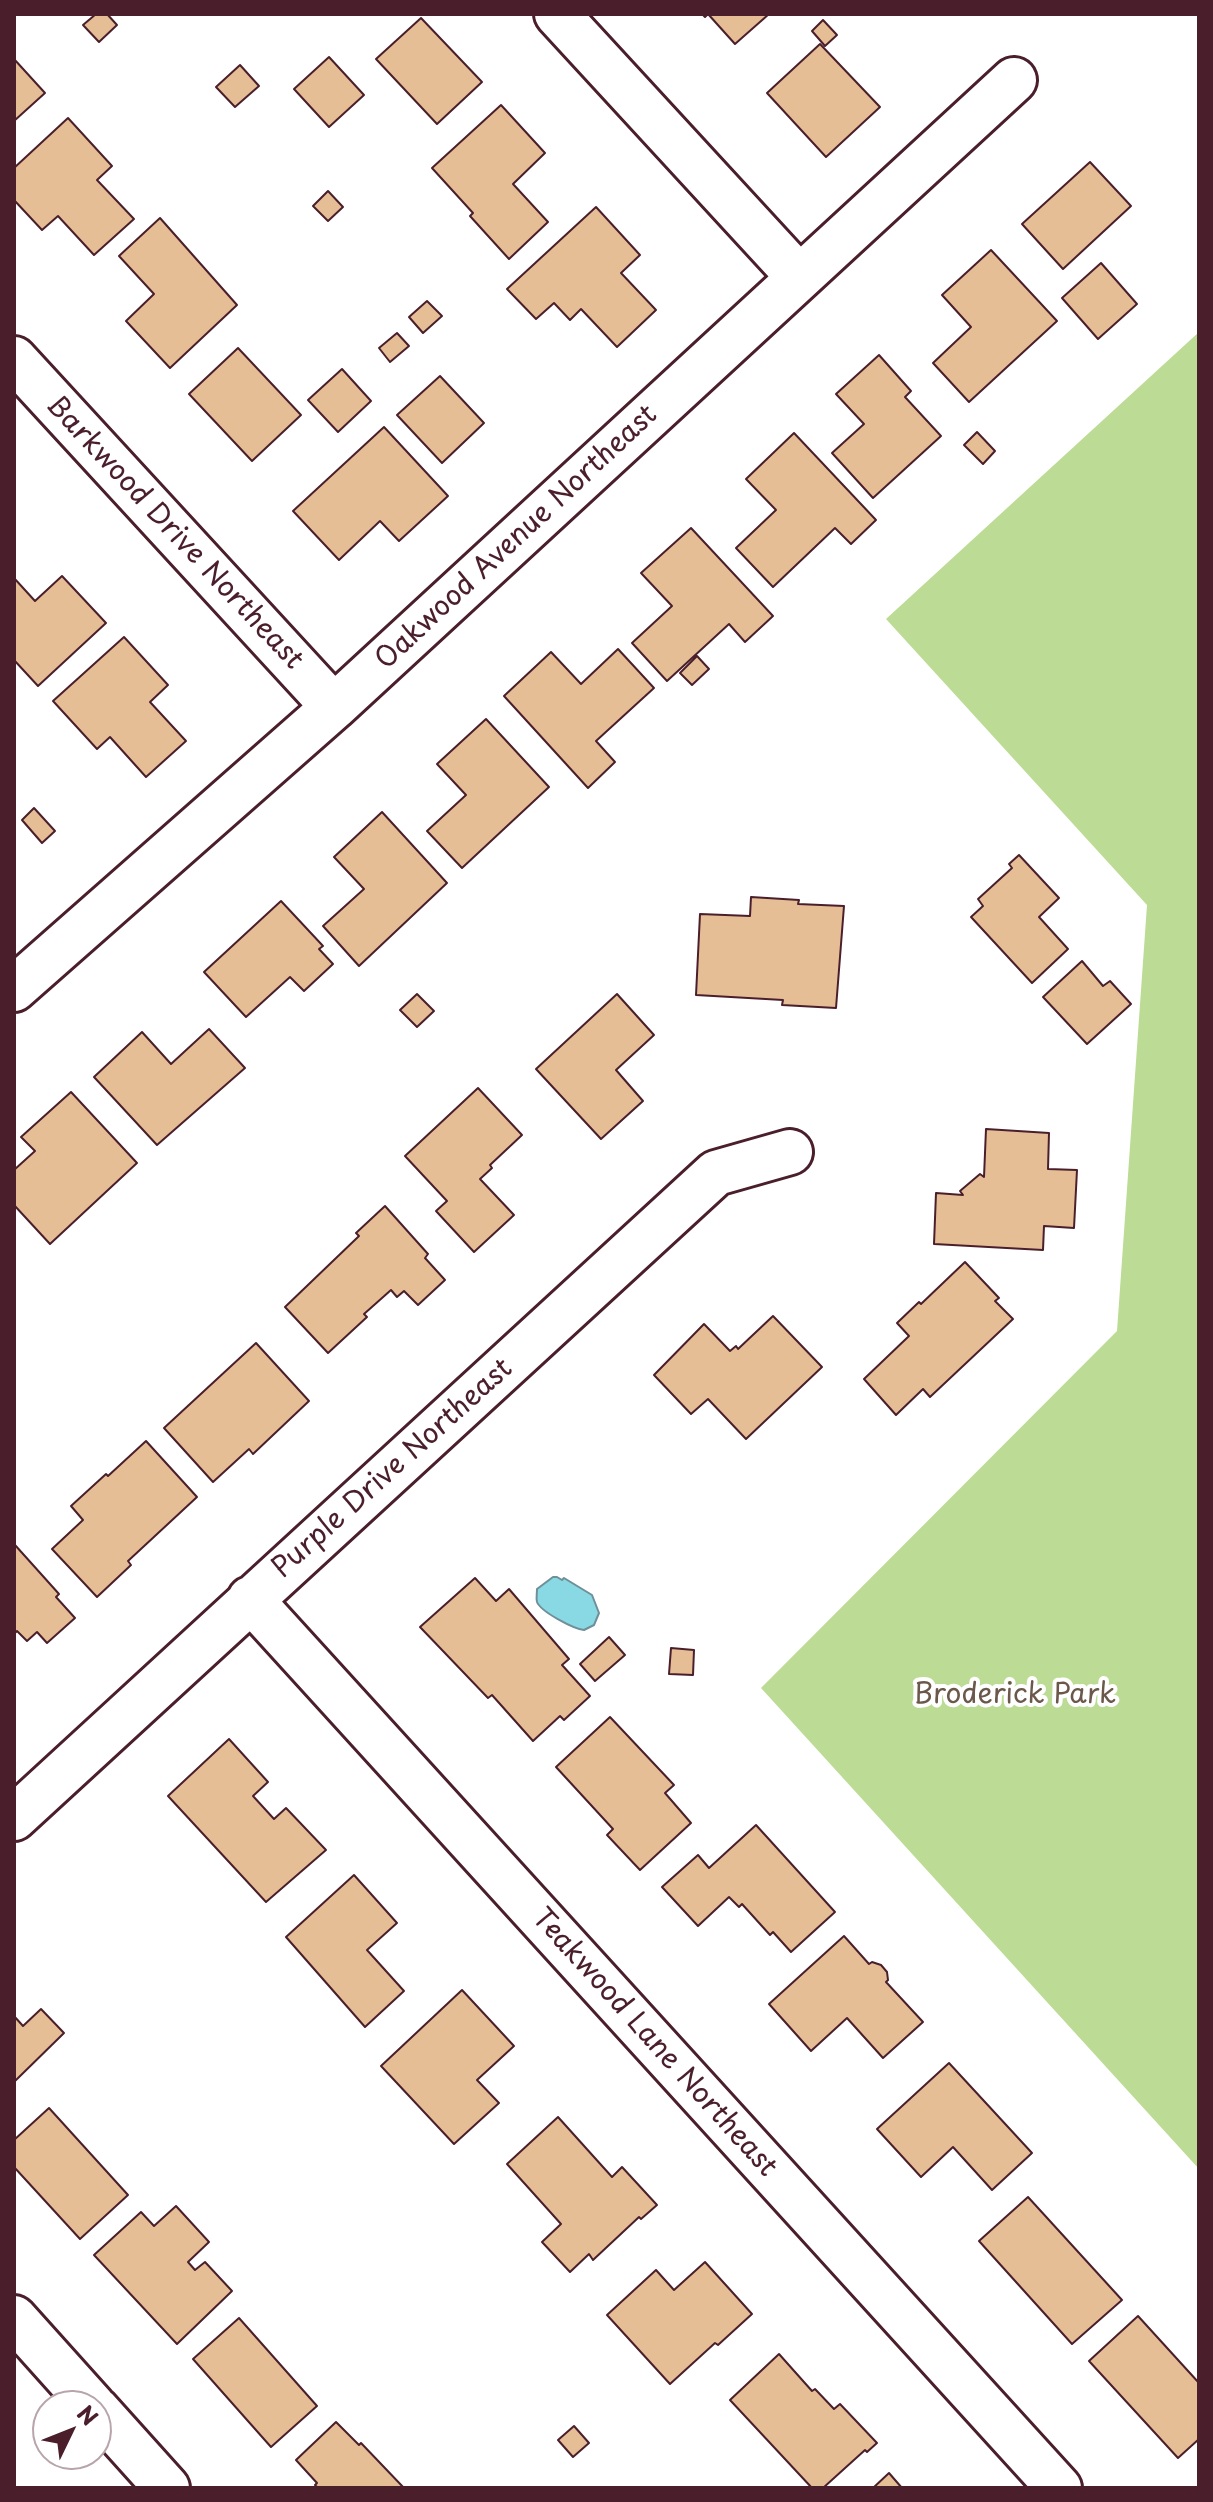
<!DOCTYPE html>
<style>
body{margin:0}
#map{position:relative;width:1213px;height:2502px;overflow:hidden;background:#fff;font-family:"Playpen Sans",sans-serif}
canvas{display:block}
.frame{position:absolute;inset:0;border:16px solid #4a1f2b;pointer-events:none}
.north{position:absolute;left:32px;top:2390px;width:80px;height:80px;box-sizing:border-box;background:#fff;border:2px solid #b7a5aa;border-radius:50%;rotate:47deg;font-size:22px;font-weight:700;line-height:32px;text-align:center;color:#4a1f2b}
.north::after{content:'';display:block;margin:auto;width:28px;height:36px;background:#4a1f2b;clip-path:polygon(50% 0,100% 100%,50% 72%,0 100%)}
</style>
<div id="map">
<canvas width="1213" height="2502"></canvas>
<div class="frame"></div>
<div class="north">N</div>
</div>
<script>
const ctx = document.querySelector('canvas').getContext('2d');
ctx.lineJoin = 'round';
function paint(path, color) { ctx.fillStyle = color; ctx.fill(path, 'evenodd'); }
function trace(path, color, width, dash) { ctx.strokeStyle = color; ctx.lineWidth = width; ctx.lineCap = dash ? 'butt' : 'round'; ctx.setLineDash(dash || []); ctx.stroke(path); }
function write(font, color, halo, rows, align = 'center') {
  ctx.font = font + ' "Playpen Sans",sans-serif'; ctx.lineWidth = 8; ctx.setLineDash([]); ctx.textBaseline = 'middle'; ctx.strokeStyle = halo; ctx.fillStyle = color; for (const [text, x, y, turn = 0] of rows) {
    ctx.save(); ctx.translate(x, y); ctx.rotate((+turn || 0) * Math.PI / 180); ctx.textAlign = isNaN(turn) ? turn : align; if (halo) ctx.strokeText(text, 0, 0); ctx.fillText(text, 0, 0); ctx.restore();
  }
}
paint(new Path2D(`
 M1199,332V2169L761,1688L1117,1331L1147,905L886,619Z`), '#bcdc95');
const water = new Path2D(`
 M553,1577H557L562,1580L564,1578L592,1595L599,1613L594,1625L584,1630C574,1629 541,1612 537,1602C536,1598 537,1594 537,1589Z`);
paint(water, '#88d9e3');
trace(water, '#6f8f99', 2);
const building = new Path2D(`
 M96,14H107L117,25L99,42L83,25Z
 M702,14H769L735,44L708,14L705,17Z
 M421,18L482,82L437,124L376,59Z
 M823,20L837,35L825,46L812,31Z
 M820,44L880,107L826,157L767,93Z
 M329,57L364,95L329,127L294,89Z
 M14,59L45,93L14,121Z
 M240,65L259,86L235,107L216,87Z
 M501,105L545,153L513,184L548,222L509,259L470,216L473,213L432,168Z
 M68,118L112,166L97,180L134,219L94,255L58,216L42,230L14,200V168Z
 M1090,162L1131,206L1063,269L1022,224Z
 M328,191L343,207L328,221L313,206Z
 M596,207L640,255L621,273L656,310L617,347L581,309L570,320L554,303L536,319L507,289Z
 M160,218L237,305L170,368L126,321L154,294L119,256Z
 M991,250L1057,321L969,402L933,363L971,327L942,295Z
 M1101,263L1137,304L1098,339L1062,298Z
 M427,301L442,316L423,333L409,317Z
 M397,333L409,346L390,362L379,348Z
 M238,348L301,415L252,461L189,394Z
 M879,355L911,391L905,397L941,436L873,498L832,453L864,424L836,394Z
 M342,369L371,401L338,432L308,400Z
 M440,376L484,423L442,463L397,415Z
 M384,427L448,496L399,541L380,521L339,560L293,511Z
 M977,432L995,451L983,464L964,445Z
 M794,433L876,520L851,544L835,528L773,587L736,548L776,510L746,479Z
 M691,528L773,616L745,642L729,624L667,681L632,643L672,606L641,573Z
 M62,576L106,623L38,686L14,660V578L35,601Z
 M124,637L168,685L150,702L186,741L146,777L110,737L97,749L53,701Z
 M618,649L654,688L596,741L615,762L588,788L504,696L551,652L581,684Z
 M697,656L709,669L692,685L680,673Z
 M486,719L549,787L462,868L427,831L466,795L437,764Z
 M34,808L55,831L42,843L22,820Z
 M382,812L447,883L359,966L323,926L364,889L334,857Z
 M1019,855L1059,898L1039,917L1068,949L1032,983L971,917L983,906L978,899L1012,868L1009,864Z
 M751,897L799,900L798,904L844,906L836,1008L782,1005L783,1000L696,995L700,914L750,916Z
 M281,901L323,946L319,949L333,964L304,991L290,977L246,1017L204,972Z
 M1082,961L1103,986L1110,981L1131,1004L1087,1044L1043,997Z
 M417,994L434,1011L417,1027L400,1010Z
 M617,994L654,1035L616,1070L643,1101L601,1139L536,1069Z
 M209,1029L245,1068L157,1145L94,1077L142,1032L171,1064Z
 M478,1088L522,1135L490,1165L492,1168L480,1179L514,1215L474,1252L436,1211L447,1201L405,1156Z
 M71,1092L137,1163L50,1244L14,1205V1170L35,1151L21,1137Z
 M986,1129L1049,1133L1048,1169L1077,1170L1074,1228L1044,1226L1043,1250L934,1244L936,1193L963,1195L960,1191L980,1174L984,1177Z
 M385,1206L428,1254L425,1258L445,1280L418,1305L404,1291L397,1297L391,1290L364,1314L367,1317L328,1353L285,1307L359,1236L356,1233Z
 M965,1262L999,1298L995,1301L1013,1319L930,1397L923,1389L896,1415L864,1379L909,1336L897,1323L919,1302L921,1304Z
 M773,1316L822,1367L746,1439L708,1399L691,1414L654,1375L704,1324L730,1351L736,1346L738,1349Z
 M256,1343L309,1401L253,1454L249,1449L213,1482L164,1428Z
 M146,1441L197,1497L128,1561L131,1565L97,1597L52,1549L83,1520L71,1506L106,1474L108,1476Z
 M15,1545L59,1594L56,1597L75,1618L47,1643L37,1632L27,1641L17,1631L14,1634Z
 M475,1578L496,1601L509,1589L569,1659L562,1665L590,1696L564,1720L560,1716L533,1741L492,1695L488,1698L420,1627Z
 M609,1637L625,1655L595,1681L580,1664Z
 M671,1648L694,1650L693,1675L669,1674Z
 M610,1717L674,1785L665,1793L691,1823L640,1870L607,1835L613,1829L556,1767Z
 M229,1739L268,1782L253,1796L274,1819L286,1808L326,1850L266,1902L168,1796Z
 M756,1825L835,1912L791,1952L773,1932L770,1935L742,1904L739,1907L729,1897L698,1926L662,1887L698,1855L709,1868Z
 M354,1875L397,1923L367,1950L404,1991L365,2027L286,1937Z
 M844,1936L869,1964L872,1962L881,1965L887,1972L888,1980L886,1982L923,2022L883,2058L847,2018L811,2051L769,2004Z
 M462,1990L514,2046L477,2080L499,2103L454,2144L381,2066Z
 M41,2009L64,2033L14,2082V2016L23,2026Z
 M949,2063L1032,2153L992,2190L953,2147L921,2177L877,2129Z
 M49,2108L128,2195L80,2239L14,2167V2140Z
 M558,2117L612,2177L622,2167L657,2205L641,2219L639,2217L593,2260L589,2254L570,2272L542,2242L561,2224L507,2164Z
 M1028,2197L1122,2300L1072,2344L979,2241Z
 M176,2206L209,2242L188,2262L195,2270L205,2262L232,2291L177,2344L94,2255L141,2212L154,2226Z
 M705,2262L752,2314L718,2345L715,2343L670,2384L607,2315L656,2270L674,2290Z
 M1138,2316L1199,2383V2439L1178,2458L1089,2361Z
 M239,2318L317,2406L271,2447L193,2359Z
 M779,2354L812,2391L815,2389L834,2409L840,2404L877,2443L867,2452L865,2450L823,2488H812L730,2400Z
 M336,2422L359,2445L361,2443L404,2488H318L315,2485L317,2483L296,2460Z
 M574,2426L589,2443L573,2457L558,2440Z
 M889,2473L902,2488H873Z`);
paint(building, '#e6be96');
trace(building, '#4a1f2b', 2);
const minor = new Path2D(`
 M557,14L799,277
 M14,359L334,707
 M14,989L334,707L1014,80
 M250,1599L1059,2488
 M14,1818L716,1173L790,1152
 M14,2318L93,2406
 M96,2409L167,2488`);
trace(minor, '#4a1f2b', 50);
trace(minor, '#fff', 44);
write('28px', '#4a1f2b', '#fff', [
 ["Barkwood Drive Northeast",174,533,47],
 ["Oakwood Avenue Northeast",517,538,-43],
 ["Purple Drive Northeast",393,1469,-42],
 ["Teakwood Lane Northeast",654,2043,48]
]);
write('28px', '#6c584b', '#fff', [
 ["Broderick Park",1015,1695]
]);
</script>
